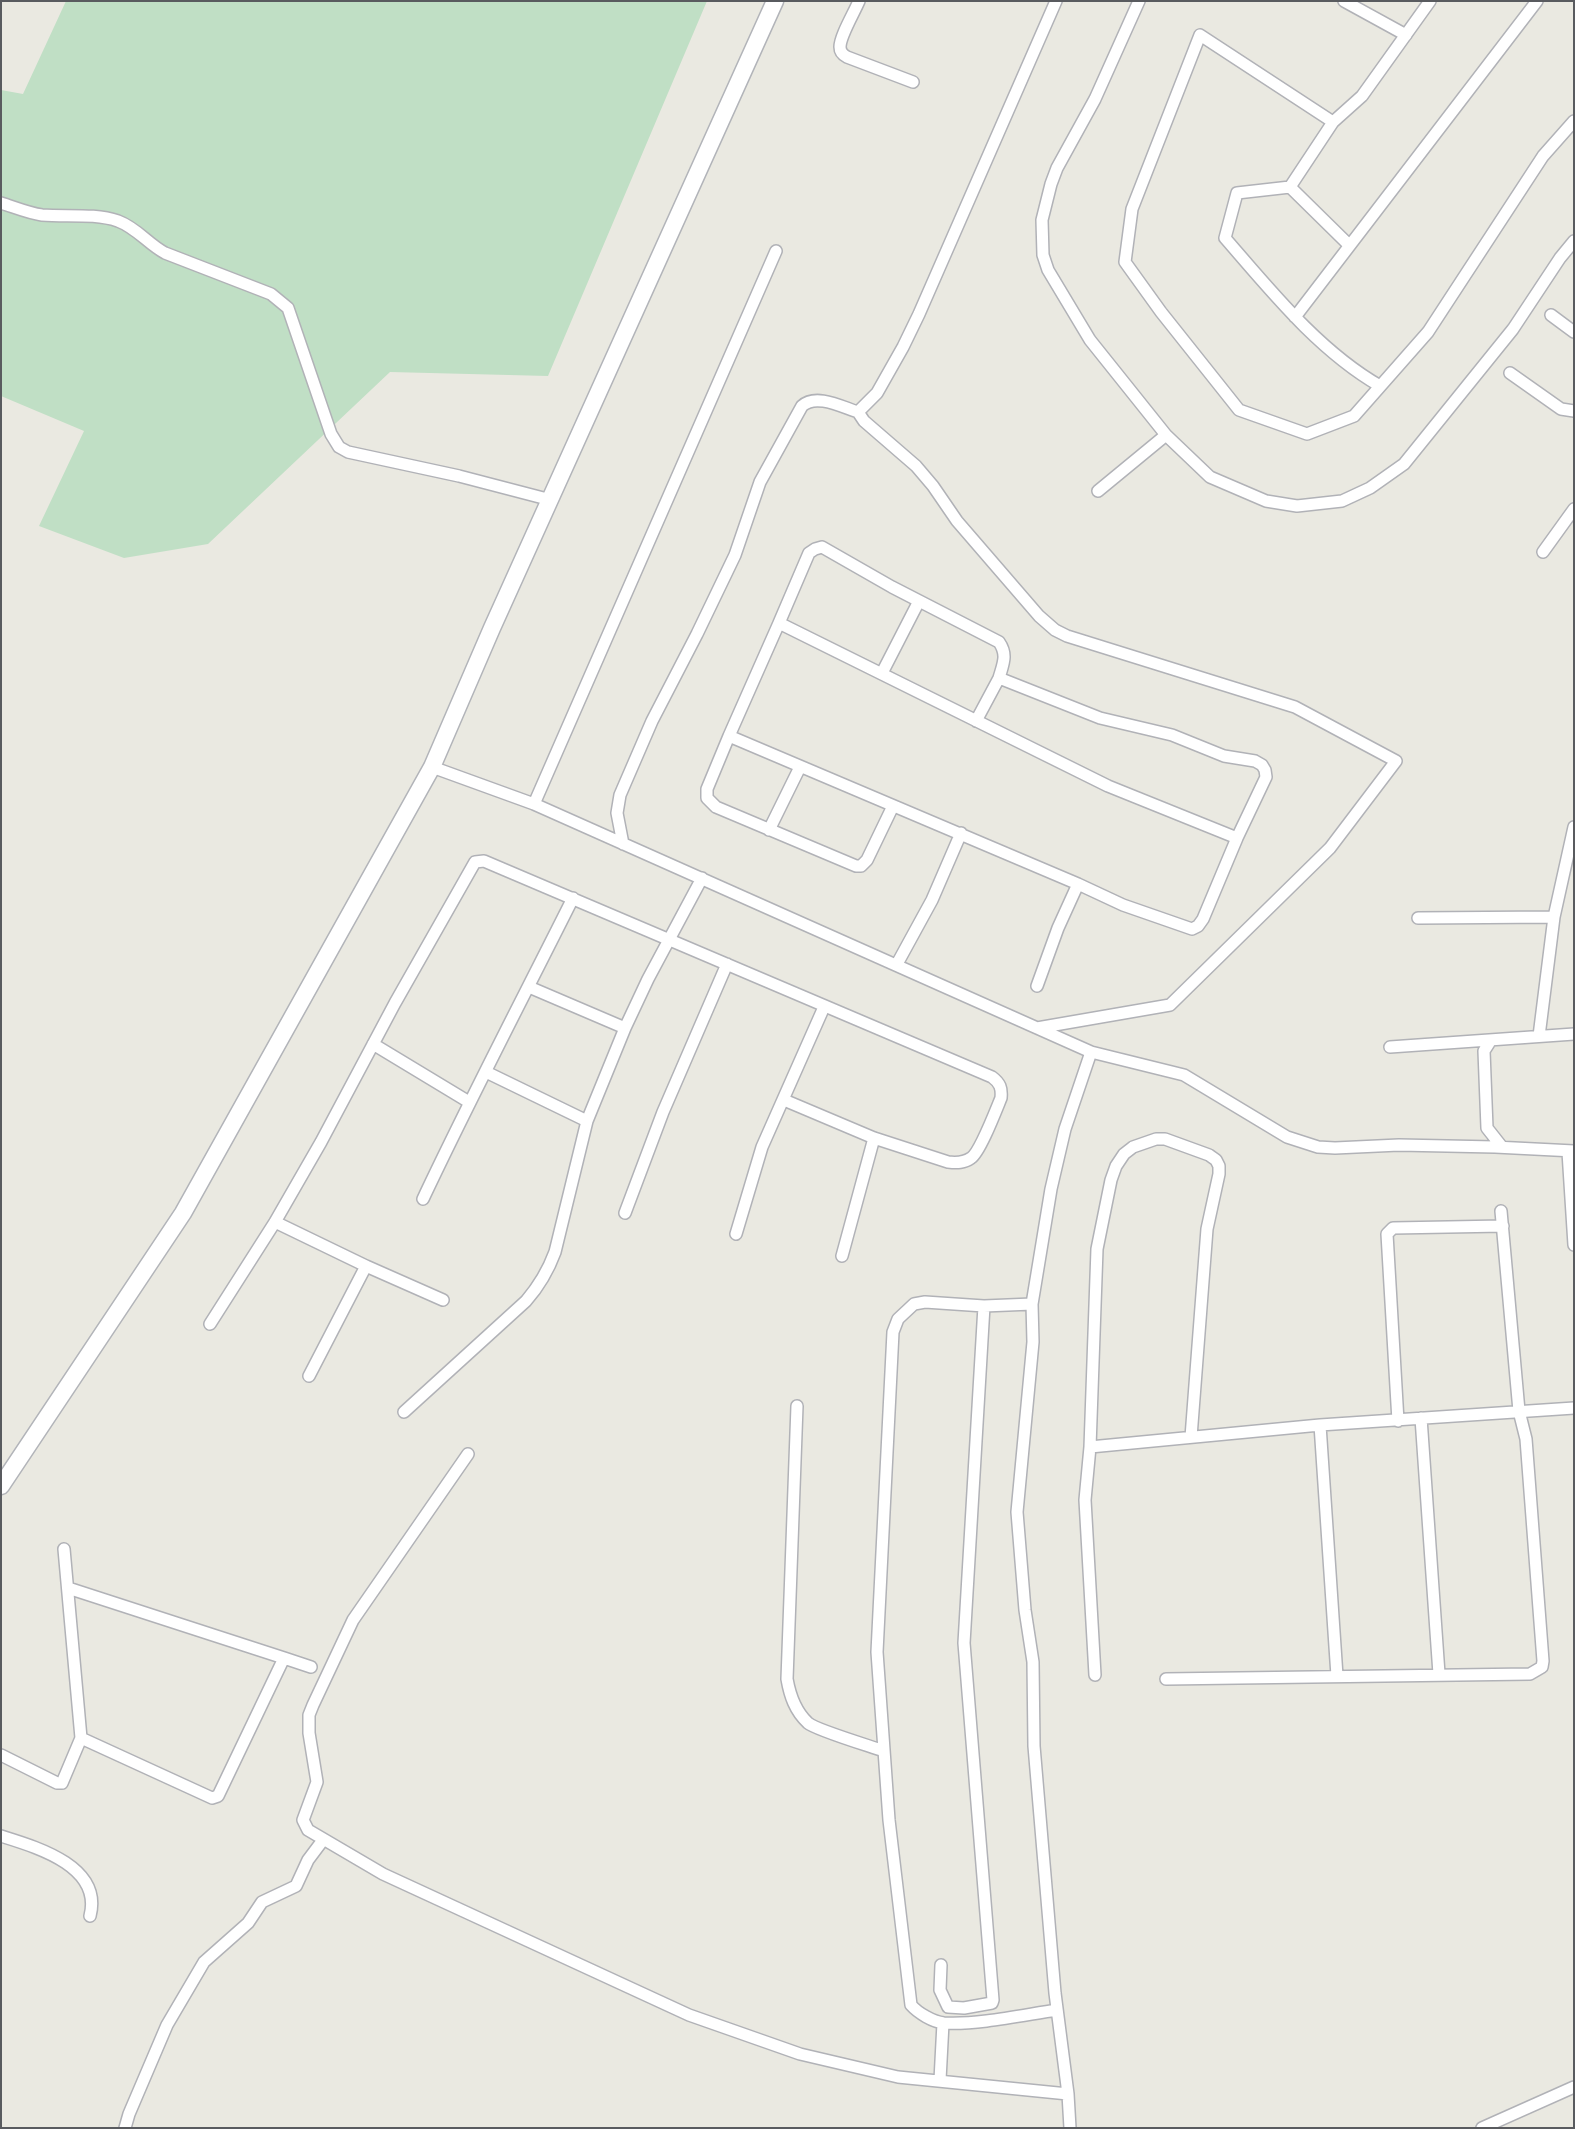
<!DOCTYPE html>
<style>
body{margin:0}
#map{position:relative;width:1575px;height:2129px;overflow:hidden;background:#eae9e1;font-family:Arial,sans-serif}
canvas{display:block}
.frame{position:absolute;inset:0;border:2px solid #595b5f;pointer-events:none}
</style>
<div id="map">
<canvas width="1575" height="2129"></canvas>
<div class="frame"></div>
</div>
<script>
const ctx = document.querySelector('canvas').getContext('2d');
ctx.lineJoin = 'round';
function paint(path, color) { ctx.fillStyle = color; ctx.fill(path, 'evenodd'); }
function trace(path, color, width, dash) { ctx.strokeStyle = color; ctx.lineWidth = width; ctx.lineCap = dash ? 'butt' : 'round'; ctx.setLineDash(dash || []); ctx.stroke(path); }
paint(new Path2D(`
 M66,1H707L548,376L390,372L208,544L124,558L39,526L84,431L1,396V90L23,94Z`), '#c0dfc5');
const minor = new Path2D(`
 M859,1C854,13 840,36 840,47C840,52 843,55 847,57L913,82
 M1139,1L1095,99L1057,168L1051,184L1042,220L1043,255L1048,270L1090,340L1166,435L1210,477L1266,501L1297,506L1342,501L1370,488L1404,464L1513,329L1560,258L1574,241
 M1344,1L1406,35
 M1333,122L1200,35L1132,209L1125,262L1161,312L1239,410L1307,434L1354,416L1428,332L1543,156L1574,121
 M1290,187L1349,245
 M1,203C14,207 28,213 42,215C67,217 94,213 118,221C137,228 148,244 165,253L271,294L288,308L331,434L339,447L348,452L459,476L551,500
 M1551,315L1574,332
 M1295,317L1537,1
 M1510,373L1561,409L1574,411
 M1380,386C1319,351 1271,291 1225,238L1237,193L1290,187L1333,122L1362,96L1430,1
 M858,412L864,421L916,466L933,486L957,521L1039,616L1055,630L1067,636L1295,707L1396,761L1330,848L1170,1005L1037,1028
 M1098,491L1166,435
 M1543,552L1574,509
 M779,623L809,553L815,549L822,547L892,587L999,642C1008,655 1003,664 999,678
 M882,673L919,601
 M976,721L999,678L1100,718L1172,735L1224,756L1255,761L1262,765L1265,770L1266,777L1237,838
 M729,736L779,623L1108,786L1237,838L1203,919L1198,926L1192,929L1123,905L1078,884
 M432,767L534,804L1091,1052L1184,1075L1287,1137L1318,1147L1335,1148L1399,1145L1495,1147L1574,1151
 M534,804L776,251
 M893,806L867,860L861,866H856L716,807L707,798V789L729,736L1078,884L1058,928L1037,986
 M769,830L800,767
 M623,844L617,813L620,795L652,721L697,634L735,555L760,482L802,406C816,393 842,407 858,412L877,393L903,347L919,314L1056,1
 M1418,918L1554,917
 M897,964L932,900L961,833
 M529,987L625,1028
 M1539,1036L1554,917L1574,827
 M1491,1040L1484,1051L1487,1128L1502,1147
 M373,1044L469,1102
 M1390,1047L1574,1034
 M486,1072L587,1121
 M1568,1152L1574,1245
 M423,1199C471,1097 523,998 573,898
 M625,1213L663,1112L727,964
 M275,1222L366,1266L443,1300
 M736,1234L762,1147L824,1007
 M842,1256L874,1138
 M1032,1304L984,1306L925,1302L914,1304L898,1319L893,1332L877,1652L889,1820L911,2005C918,2013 933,2022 944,2023C978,2025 1023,2015 1057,2010
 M210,1324L275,1222L321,1142L395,1003L475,862L484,861L992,1077C1000,1083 1002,1088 1001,1098C996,1110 980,1152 971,1158C964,1163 957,1163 948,1162L874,1138L784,1100
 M309,1376L366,1266
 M797,1406L787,1679C790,1696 795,1711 808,1723C816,1730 870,1746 884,1751
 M404,1412L526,1301C539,1286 548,1271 555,1252L587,1121L625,1028L648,979L702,878
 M1421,1418L1439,1674
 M1398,1421L1387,1234L1393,1228L1503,1226
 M1320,1425L1337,1676
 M1090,1447L1320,1425L1574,1408
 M468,1454L353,1620L313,1705L309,1715V1733L317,1782L303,1820L308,1830L383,1874L689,2015L800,2054L898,2077L1068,2094
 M68,1588L284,1658L218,1796L212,1798L81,1738
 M284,1658L311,1667
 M1095,1675L1085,1500L1090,1447L1097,1249L1111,1180L1116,1166L1124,1154L1133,1147L1156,1139H1165L1209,1155L1216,1160L1219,1166V1174L1207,1229L1191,1437
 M1166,1679L1530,1674L1542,1667L1543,1661L1526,1439L1519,1411L1501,1211
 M1,1755L57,1783H62L81,1738L64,1549
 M1,1836C36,1847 103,1866 90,1916
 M941,1965L940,1990L948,2007L964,2008L992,2003L993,2000L964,1643L984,1306
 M940,2080L943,2023
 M125,2128L129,2114L167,2025L204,1962L248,1923L262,1902L296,1886L308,1860L323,1840
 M1070,2128L1068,2094L1055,1993L1034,1746L1033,1662L1025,1610L1017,1512L1033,1342L1032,1304L1051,1189L1065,1129L1091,1052
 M1482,2128L1574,2087`);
const secondary = new Path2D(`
 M1,1486L183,1213L432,767L492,628L775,1`);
trace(minor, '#b1b2b7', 14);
trace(secondary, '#b2b4b9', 19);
trace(minor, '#fff', 11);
trace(secondary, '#fff', 16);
</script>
